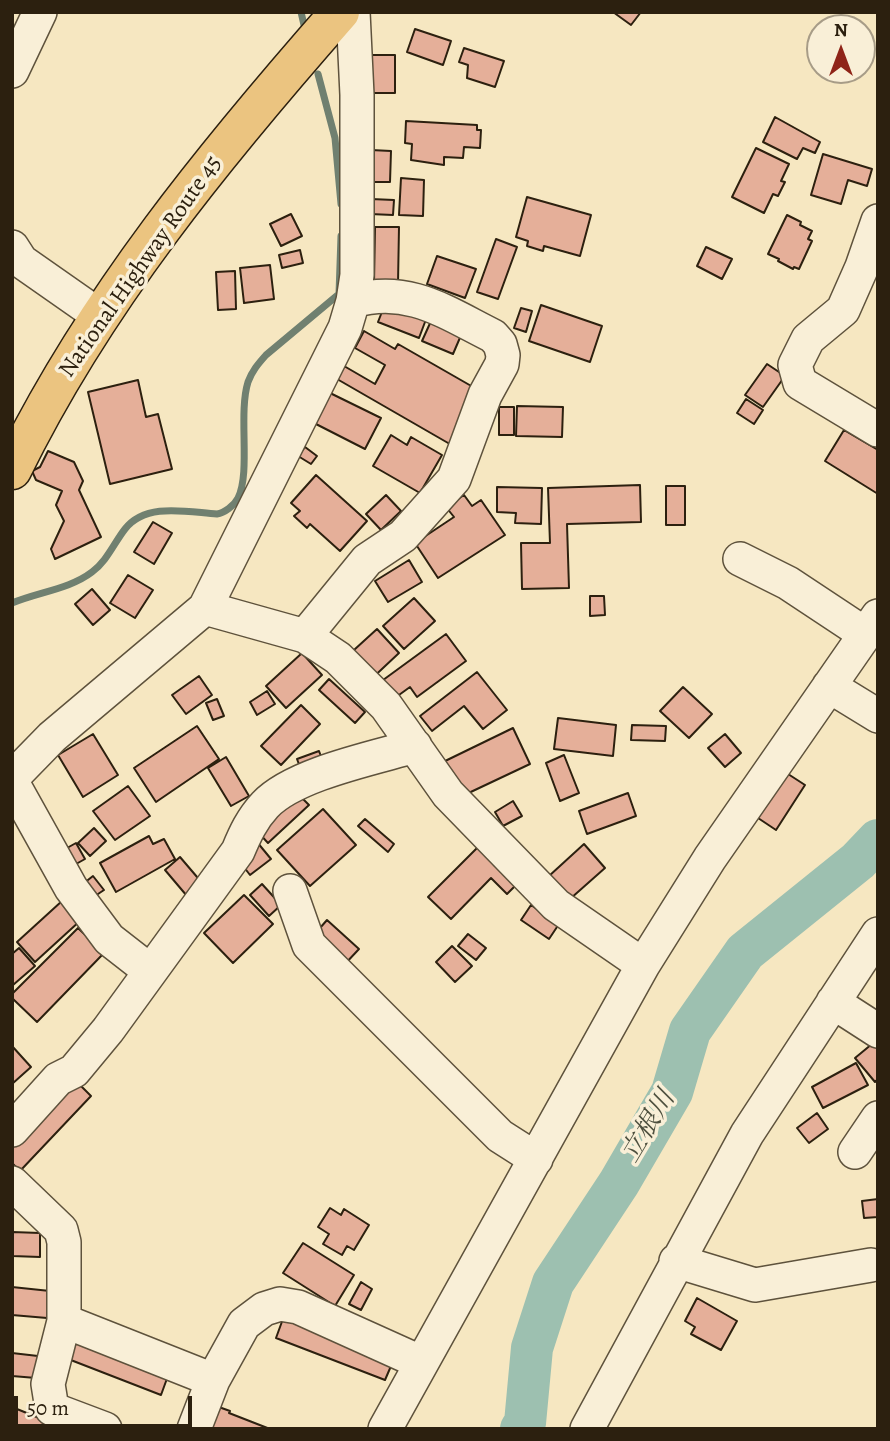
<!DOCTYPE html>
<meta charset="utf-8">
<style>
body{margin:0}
#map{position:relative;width:890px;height:1441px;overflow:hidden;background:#f6e7c1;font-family:Alegreya,serif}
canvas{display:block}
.frame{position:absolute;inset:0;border:14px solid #2c200f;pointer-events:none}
.north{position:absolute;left:806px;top:14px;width:70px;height:70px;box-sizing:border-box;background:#f9efd7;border:2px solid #a79c87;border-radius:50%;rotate:0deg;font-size:19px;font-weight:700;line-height:28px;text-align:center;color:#2c200f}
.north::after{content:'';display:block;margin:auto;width:24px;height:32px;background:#8f2418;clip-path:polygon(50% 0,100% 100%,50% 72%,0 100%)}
.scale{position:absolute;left:14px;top:1396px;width:178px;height:32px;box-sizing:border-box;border:4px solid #2c200f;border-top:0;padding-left:9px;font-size:21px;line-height:24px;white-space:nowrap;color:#2c200f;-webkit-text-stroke:5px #f9efd7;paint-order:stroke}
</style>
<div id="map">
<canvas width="890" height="1441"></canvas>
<div class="frame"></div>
<div class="north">N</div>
<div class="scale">50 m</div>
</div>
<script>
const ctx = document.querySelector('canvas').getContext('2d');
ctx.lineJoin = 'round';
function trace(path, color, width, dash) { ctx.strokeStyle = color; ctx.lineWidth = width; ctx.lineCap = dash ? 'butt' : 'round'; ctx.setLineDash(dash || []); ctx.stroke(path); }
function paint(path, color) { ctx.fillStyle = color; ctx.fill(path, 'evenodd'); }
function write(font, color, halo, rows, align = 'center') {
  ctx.font = font + ' Alegreya,"Noto Serif JP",serif'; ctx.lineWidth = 7; ctx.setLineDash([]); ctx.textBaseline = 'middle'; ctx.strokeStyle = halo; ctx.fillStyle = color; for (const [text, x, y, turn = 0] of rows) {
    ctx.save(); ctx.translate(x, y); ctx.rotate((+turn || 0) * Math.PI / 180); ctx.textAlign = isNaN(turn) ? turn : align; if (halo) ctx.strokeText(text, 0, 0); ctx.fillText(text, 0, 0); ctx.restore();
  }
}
trace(new Path2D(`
 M301,12L304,25
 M318,74L335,138L341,204
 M12,603C38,592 70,589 92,572C107,561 114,543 125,529C146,502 187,512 217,514C224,513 234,506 238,498C251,472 238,414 248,382C252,371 258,364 266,355L339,294L341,236`), '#708070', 7);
trace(new Path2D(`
 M521,1429L525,1423L532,1348L553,1283L619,1183L672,1092L690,1031L745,952L858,861L878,840`), '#9dc0b0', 42);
const building = new Path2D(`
 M613,12H641L631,25Z
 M415,29L451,41L443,65L407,52Z
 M464,48L504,61L495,87L467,78L468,65L459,62Z
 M370,55H395V93H371Z
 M775,117L820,142L815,153L803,148L797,159L763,142Z
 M406,121L477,125V130H481L480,148L464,147L463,158L444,157V165L411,160L412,144L405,143Z
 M756,148L789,164L781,181L785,182L778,196L773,194L764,213L732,197Z
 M371,150L391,151L390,182H370Z
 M823,154L872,169L867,186L848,180L841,204L811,195Z
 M401,178L424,180L423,216L399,215Z
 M527,197L591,215L580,256L544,246L543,251L527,246L528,241L516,237Z
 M371,199L394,200L393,215L370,214Z
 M291,214L302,236L281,246L270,224Z
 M787,215L801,222L800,225L812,231L808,239L812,241L799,269L794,267L793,269L778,261L779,259L768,254Z
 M375,227H399L398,284L374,283Z
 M496,239L517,247L498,299L477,292Z
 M706,247L732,259L722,279L697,266Z
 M300,250L303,263L282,268L279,255Z
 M437,256L476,269L465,298L427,284Z
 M270,265L274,299L244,303L240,268Z
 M235,271L236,309L218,310L216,272Z
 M387,299L428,314L419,338L378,322Z
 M541,305L602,326L590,362L529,341Z
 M521,308L532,311L526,332L514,328Z
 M436,310L462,333L453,354L422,341Z
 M364,331L395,349L398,344L480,391L455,447L337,379L344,366L375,384L385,365L355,348Z
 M767,364L785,376L763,407L745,395Z
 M138,380L146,417L158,414L172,469L110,484L88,392Z
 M328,392L381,418L365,449L312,422Z
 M746,399L763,410L754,424L737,413Z
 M517,406L563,407L562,437L516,436Z
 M499,407H514V435H499Z
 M844,430L878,450V494L825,461Z
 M391,435L407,445L411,437L442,455L420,493L373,466Z
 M305,447L317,456L311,464L298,456Z
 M48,451L74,462L83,481L79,490L101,537L55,559L51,549L64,521L56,505L62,491L36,480L32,471L40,467Z
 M316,475L367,521L340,551L310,524L307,528L294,516L300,511L291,503Z
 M640,485L641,522L567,524L569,588L522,589L521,543H550L548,488Z
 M666,486H685V525H666Z
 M497,487L542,488L541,524L515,523L516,513L497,512Z
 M386,495L401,511L381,530L366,514Z
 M464,495L472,506L481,500L505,535L438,578L415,543L454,517L446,507Z
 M153,522L172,533L154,564L134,552Z
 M409,560L422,582L388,602L375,581Z
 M128,575L153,590L135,618L110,603Z
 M92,589L110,610L93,625L75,604Z
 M590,596H604L605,615L590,616Z
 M414,598L435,621L404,649L383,626Z
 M377,629L399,653L366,684L343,660Z
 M446,634L466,661L417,697L410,687L392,700L379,683Z
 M302,653L322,675L286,708L266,686Z
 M477,672L507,710L483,729L464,706L432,731L420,716Z
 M199,676L212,695L186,714L172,695Z
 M329,679L365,712L355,723L319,690Z
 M683,687L712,714L689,738L660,711Z
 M267,691L275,704L257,715L250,702Z
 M217,699L224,716L213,720L206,703Z
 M301,705L320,724L281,765L261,746Z
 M558,718L616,725L613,756L554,749Z
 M632,725L666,726L665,741L631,740Z
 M197,726L219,759L156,802L134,768Z
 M513,728L530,764L458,798L441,763Z
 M93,734L118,775L83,797L58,755Z
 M725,734L741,753L725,767L708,748Z
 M319,751L325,767L303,775L297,759Z
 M564,755L579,793L560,801L546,763Z
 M226,757L249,796L231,806L208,768Z
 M785,772L805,785L776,830L755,816Z
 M128,786L150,816L115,840L93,811Z
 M296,792L309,805L268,843L256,830Z
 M628,793L636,816L587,834L579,811Z
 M513,801L522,816L503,826L495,812Z
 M323,809L356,845L310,886L277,850Z
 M365,819L394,844L388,852L358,826Z
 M94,828L106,841L90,856L78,843Z
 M149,836L153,844L164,839L175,859L116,892L100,863Z
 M257,842L271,859L250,875L237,858Z
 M76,843L85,859L76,864L67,848Z
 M584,844L605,868L570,899L549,876Z
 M480,845L518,883L507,894L491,878L451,919L428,897Z
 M180,857L203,884L187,896L165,870Z
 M93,876L104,890L89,900L79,887Z
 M262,884L281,905L269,916L250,895Z
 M244,895L273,924L233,963L204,933Z
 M62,901L81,920L35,962L17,942Z
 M531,905L559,924L549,939L521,920Z
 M327,920L359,949L344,965L313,936Z
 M78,928L104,953L37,1022L12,998V994Z
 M468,934L486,948L476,960L458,946Z
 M452,946L472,966L455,982L436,962Z
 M19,948L35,966L13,985L12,954Z
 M878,1039V1079L875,1082L855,1058Z
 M12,1046L31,1067L12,1084Z
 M856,1063L868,1085L823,1108L812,1087Z
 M74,1079L91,1096L20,1171L12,1163V1145Z
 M817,1113L828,1129L809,1143L797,1128Z
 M878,1199V1217L864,1218L862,1201Z
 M330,1208L341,1215L344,1209L369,1225L354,1250L347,1246L342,1255L323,1244L329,1234L318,1227Z
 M12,1232L40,1233V1257L12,1256Z
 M303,1243L354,1275L335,1306L283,1273Z
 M361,1282L372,1289L361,1310L349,1304Z
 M12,1287L50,1291L47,1318L12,1315Z
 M697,1298L737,1321L721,1350L691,1334L695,1327L685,1321Z
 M284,1316L394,1359L385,1380L276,1338Z
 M72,1335L169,1373L161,1395L63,1357Z
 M12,1353L38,1356L36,1378L12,1376Z
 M216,1406L230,1411L229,1413L270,1429H207Z
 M12,1407L44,1420L41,1429H12Z`);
paint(building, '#e5af99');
trace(building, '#2c200f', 2);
const minor = new Path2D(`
 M12,71L40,12
 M878,221L862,267L843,310L808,339L795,365L800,383L878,430
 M12,247L21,261L101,317
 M740,559L788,583L865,634
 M205,608L305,636L338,658L386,706L448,794L556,905L643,965
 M305,636L367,560L403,536L454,479L485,395L502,364L503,355L500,344L493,336C445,312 408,285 353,301
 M829,686L878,716
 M12,778L52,737L205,608L345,328L353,301L357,275V95L353,12
 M12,782L71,888L109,939L150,971
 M290,891L309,945L500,1136L536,1159
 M833,1002L878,1031
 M12,1130L58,1079L74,1071L108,1030L238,851C245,834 252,819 265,805C294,774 374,758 415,746
 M855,1152L878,1118
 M12,1183L61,1230L64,1242V1321L48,1384L52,1409L105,1429
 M676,1261L755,1285L871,1265
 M64,1321L213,1380
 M194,1429L213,1380L244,1324L264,1309L280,1304L298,1307L420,1362
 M385,1429L643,965L710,858L878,616
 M587,1429L747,1134L878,934`);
const highway = new Path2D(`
 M12,470C95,300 216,153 340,12`);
trace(minor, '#5e523c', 36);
trace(highway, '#2c200f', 41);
trace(minor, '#f9efd7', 33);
trace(highway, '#ebc480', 38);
write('24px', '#2c200f', '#f9efd7', [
 ["National Highway Route 45",141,267,-55]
]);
write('italic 26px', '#4e503f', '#f9efd7', [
 ["立根川",649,1127,-59]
]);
</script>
